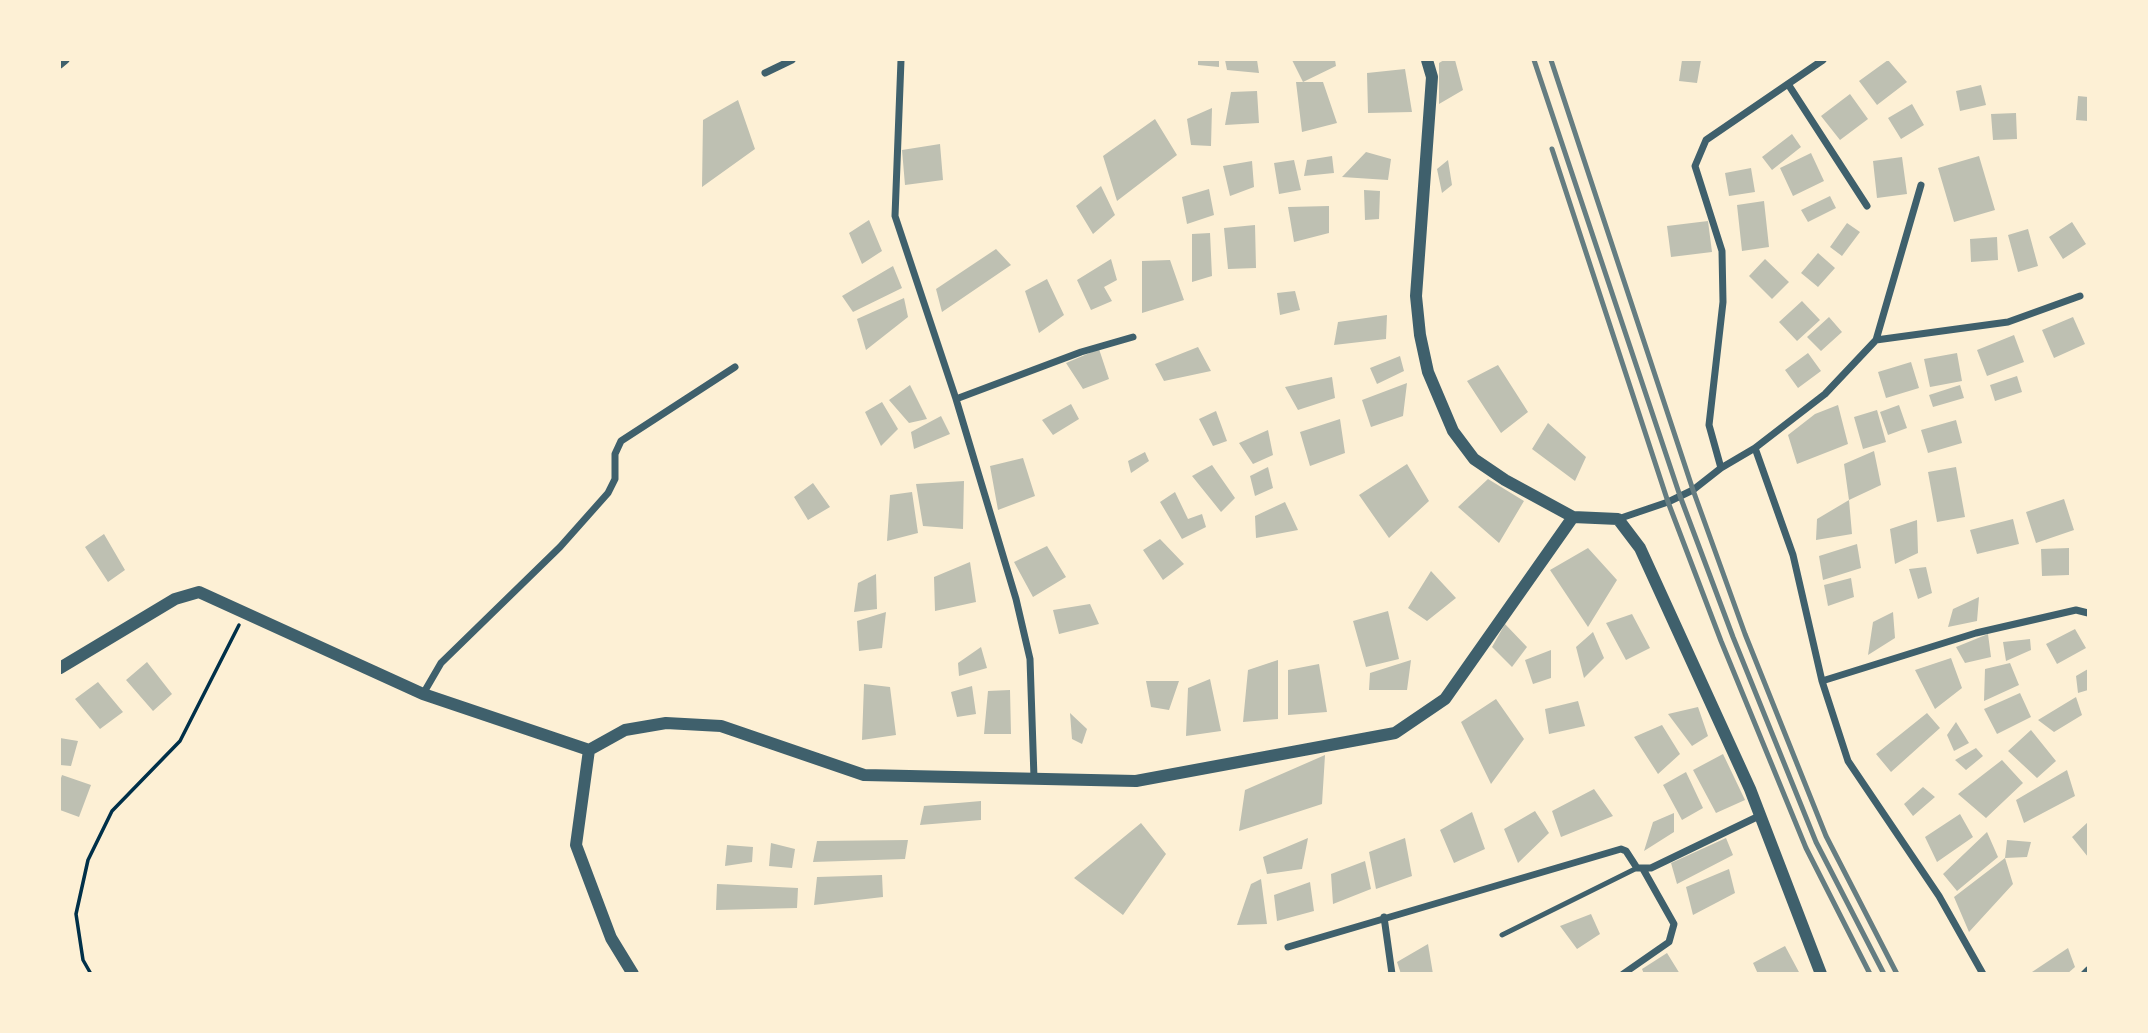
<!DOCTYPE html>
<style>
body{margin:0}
#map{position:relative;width:2148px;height:1033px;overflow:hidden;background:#fdf0d5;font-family:"DM Sans",sans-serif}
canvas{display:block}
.frame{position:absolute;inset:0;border:61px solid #fdf0d5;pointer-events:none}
</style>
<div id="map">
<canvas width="2148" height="1033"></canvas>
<div class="frame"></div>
</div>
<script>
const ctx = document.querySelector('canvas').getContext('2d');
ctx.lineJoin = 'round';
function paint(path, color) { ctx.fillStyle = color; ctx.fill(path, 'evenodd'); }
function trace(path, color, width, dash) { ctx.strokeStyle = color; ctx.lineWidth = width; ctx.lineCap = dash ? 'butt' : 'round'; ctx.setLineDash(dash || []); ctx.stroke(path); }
paint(new Path2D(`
 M1198,60H1219V67L1198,65Z
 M1225,60H1257L1259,73L1227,70Z
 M1292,60H1335L1336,66L1303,82H1323L1337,123L1302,132L1296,82H1303Z
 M1444,60H1455L1463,90L1439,104V63Z
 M1682,60H1701L1697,83L1679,81Z
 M1888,60L1907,82L1877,105L1859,81Z
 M1405,69L1412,112L1368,113L1367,73Z
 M1981,85L1986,105L1960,111L1956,91Z
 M1257,91L1259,123L1225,125L1231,92Z
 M1850,94L1868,119L1840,140L1821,116Z
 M2078,96L2088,97V121L2076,120Z
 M738,100L755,149L702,187L703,120Z
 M1912,104L1924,125L1901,139L1888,118Z
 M1212,108L1211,146L1191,145L1187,119Z
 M2016,113L2017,139L1993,140L1991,114Z
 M1155,119L1177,155L1117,201L1103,156Z
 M1792,134L1801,147L1772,170L1762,157Z
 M940,144L943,180L905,185L902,150Z
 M1366,152L1391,159L1388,180L1342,177Z
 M1811,153L1824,181L1793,196L1780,168Z
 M1332,156L1334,173L1304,176L1307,160Z
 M1979,156L1995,210L1954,222L1938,168Z
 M1902,157L1907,194L1877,198L1873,161Z
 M1294,160L1301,190L1279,194L1274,163Z
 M1448,160L1452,185L1442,193L1437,169Z
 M1252,161L1254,187L1230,196L1223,166Z
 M1751,168L1755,192L1729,196L1725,173Z
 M1101,186L1115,215L1093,234L1076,206Z
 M1209,189L1214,215L1187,224L1182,197Z
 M1364,190L1380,191L1379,219L1365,220Z
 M1830,196L1836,208L1808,222L1801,210Z
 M1764,201L1769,247L1742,251L1737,205Z
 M1329,206V233L1294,242L1288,207Z
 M869,220L882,251L862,264L849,233Z
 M1708,221L1712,252L1671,257L1667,226Z
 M2072,222L2086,244L2063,259L2049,237Z
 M1847,223L1860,232L1842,256L1830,247Z
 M1255,225L1256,268L1228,269L1224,228Z
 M2028,229L2038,266L2018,272L2008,235Z
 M1210,233L1212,276L1192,282V234Z
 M1997,237L1998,260L1971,262L1970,239Z
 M996,249L1011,265L942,312L936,289Z
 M1818,253L1835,268L1818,287L1801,273Z
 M1111,259L1117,280L1104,287L1112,301L1091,310L1077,280Z
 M1765,259L1789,282L1772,299L1749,276Z
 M1170,260L1184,300L1142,313V261Z
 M893,266L902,288L853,312L842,296Z
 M1047,279L1064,315L1039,333L1025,291Z
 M1295,291L1300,310L1280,315L1277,293Z
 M904,298L908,317L866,350L857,319Z
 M1802,301L1820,320L1797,341L1779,322Z
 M1387,315L1386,339L1334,345L1338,322Z
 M1829,317L1842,332L1821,351L1807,337Z
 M2073,317L2085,344L2054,358L2042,330Z
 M2014,335L2024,362L1987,376L1977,350Z
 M1198,347L1211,371L1164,381L1155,364Z
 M1099,349L1109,379L1083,389L1066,363Z
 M1808,353L1821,371L1798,388L1785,370Z
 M1957,353L1962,381L1930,387L1924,359Z
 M1400,356L1404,371L1377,384L1370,368Z
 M1911,362L1919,388L1886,398L1878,372Z
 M1498,365L1528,412L1501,433L1467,381Z
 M2017,376L2022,392L1995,401L1990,385Z
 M1332,377L1335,398L1298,410L1285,387Z
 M1407,383L1403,416L1371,427L1362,400Z
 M910,385L927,419L909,423L889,400Z
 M1960,385L1964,398L1933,407L1929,395Z
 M882,402L898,429L881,446L865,412Z
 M1071,404L1079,419L1053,435L1042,420Z
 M1838,405L1848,444L1797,464L1788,435L1815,414Z
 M1899,405L1907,428L1888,435L1880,412Z
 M1877,410L1886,442L1863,449L1854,417Z
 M1216,411L1227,441L1213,446L1199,419Z
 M941,416L950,434L914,449L911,432Z
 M1340,419L1345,453L1310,466L1300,432Z
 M1956,420L1962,443L1928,453L1921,430Z
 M1548,423L1586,457L1575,481L1532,449Z
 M1268,430L1273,455L1253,464L1239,443Z
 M1874,451L1881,485L1849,500L1852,534L1816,540L1817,519L1849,500L1844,464Z
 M1145,452L1149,461L1131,473L1128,461Z
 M1023,458L1035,496L998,510L990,466Z
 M1407,464L1429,501L1389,538L1359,495Z
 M1212,465L1235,498L1221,512L1192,476Z
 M1268,467L1273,488L1255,496L1250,476Z
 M1956,467L1965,517L1937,522L1928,472Z
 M1488,479L1524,501L1499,543L1458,507Z
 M964,481L963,529L923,526L916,484Z
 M813,483L830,507L808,520L794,497Z
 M912,492L918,533L887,541L890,495Z
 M1175,492L1188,519L1202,514L1206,527L1182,539L1160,502Z
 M2064,499L2074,530L2036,543L2026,512Z
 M1285,502L1298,530L1256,538L1255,516Z
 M2013,519L2019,544L1977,554L1970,530Z
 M1917,520L1918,553L1895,564L1890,529Z
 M104,534L125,570L108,582L85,547Z
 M1160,539L1184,564L1163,580L1143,550Z
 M1857,544L1861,568L1823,580L1819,556Z
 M1047,546L1066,577L1033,597L1014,562Z
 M1588,548L1617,580L1588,627L1550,570Z
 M2069,548V575L2042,576L2041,549Z
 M970,562L976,602L935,611L934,577Z
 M1926,567L1932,593L1918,599L1909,569Z
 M1431,571L1456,598L1427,621L1408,608Z
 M876,574L877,609L854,612L858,583Z
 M1851,578L1854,597L1828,606L1824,585Z
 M1979,597L1977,621L1948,627L1953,609Z
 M1090,604L1099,624L1059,634L1053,610Z
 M1388,611L1399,659L1366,667L1353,621Z
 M886,612L882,648L859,651L857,621Z
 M1893,612L1895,638L1868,655L1873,622Z
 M1632,614L1650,648L1626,660L1606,623Z
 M1505,624L1527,647L1512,667L1492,647Z
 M2075,629L2086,648L2057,664L2046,644Z
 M1593,632L1604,658L1584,678L1576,647Z
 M1988,634L1991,657L1965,663L1956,647Z
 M2030,639L2031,650L2006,661L2003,642Z
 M981,647L987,668L959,676L958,663Z
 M1551,650V678L1533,684L1525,660Z
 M1951,658L1962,688L1935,709L1915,670Z
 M1278,660V719L1243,722L1248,670Z
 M1411,660L1407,690H1369L1370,673Z
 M147,662L172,694L153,711L126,680Z
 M2010,663L2019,685L1984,701L1985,669Z
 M1319,664L1327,712L1288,715V670Z
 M2088,669V690L2078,693L2076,676Z
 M1210,679L1221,731L1186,736L1188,688Z
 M1146,681H1179L1169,710L1151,707Z
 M98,682L123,712L100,729L75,699Z
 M864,684L890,687L896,735L862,740Z
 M972,686L976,714L957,717L951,692Z
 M1010,690L1011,734H984L988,691Z
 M2020,693L2031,717L1997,734L1984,709Z
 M2076,697L2082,715L2054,732L2038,720Z
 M1496,699L1524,739L1491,784L1461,722Z
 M1578,701L1585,726L1549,734L1545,709Z
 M1698,707L1708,736L1692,746L1668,714Z
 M1070,713L1087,729L1082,744L1072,739Z
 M1927,713L1940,728L1891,772L1876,754Z
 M1956,722L1969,743L1954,751L1947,735Z
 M1662,725L1680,754L1658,774L1634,737Z
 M2031,730L2056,761L2037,778L2008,751Z
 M60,738L78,741L71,766L60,765Z
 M1976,748L1983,756L1966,770L1955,760Z
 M1723,754L1745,800L1716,813L1693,770Z
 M1325,755L1322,804L1239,831L1245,790Z
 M2002,760L2023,783L1986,818L1958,794Z
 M2067,770L2075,796L2024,823L2016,800Z
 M1686,772L1703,808L1682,820L1663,785Z
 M62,775L91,785L79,817L60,810V781Z
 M1923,787L1935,797L1913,816L1904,804Z
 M1594,789L1613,816L1561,837L1552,811Z
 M981,801V820L920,825L924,806Z
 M1535,811L1549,833L1518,863L1504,829Z
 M1472,812L1485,849L1454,863L1440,830Z
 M1674,813V832L1644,851L1653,822Z
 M1960,814L1973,837L1937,862L1925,837Z
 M2088,822V857L2072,837Z
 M1141,823L1166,854L1123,915L1074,878Z
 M1987,832L1998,857L1957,891L1943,874Z
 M1308,838L1302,869L1267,874L1263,857Z
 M1405,838L1412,876L1376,889L1369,852Z
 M1726,838L1733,855L1677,884L1671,863Z
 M908,840L905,859L813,862L817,841Z
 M2007,840L2031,842L2027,857L2005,858L2013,884L1969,932L1954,897L2005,858Z
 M771,843L795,849L792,868L769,866Z
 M727,845L753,847L752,862L725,866Z
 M1365,861L1371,889L1333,904L1331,874Z
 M1729,869L1735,893L1693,915L1686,887Z
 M882,875L883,897L814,905L817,877Z
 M1261,879L1267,924L1237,925L1251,884Z
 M1310,882L1314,911L1277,921L1274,895Z
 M717,884L798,888L797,908L716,910Z
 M1591,914L1600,934L1577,949L1560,926Z
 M1428,944L1433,974H1401L1397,962Z
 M1785,946L1800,974H1758L1753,963Z
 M2068,948L2075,967L2067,974H2029Z
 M1667,953L1680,974H1644L1642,969Z`), '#bec0b2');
trace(new Path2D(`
 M91,974L83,960L76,914L88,860L112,811L180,741L239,625`), '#003049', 3.5);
trace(new Path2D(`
 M1502,935L1637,868`), '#3f606c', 5);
trace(new Path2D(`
 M901,60L895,216L956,399L1016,599L1030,659L1034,778
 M60,65L66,60
 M765,73L792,60
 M1788,84L1867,206
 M1876,340L1921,185
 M956,399L1081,352L1133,337
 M1755,448L1793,555L1822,681L1848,761L1939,896L1983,974
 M1721,468L1709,425L1723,302L1722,251L1695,166L1706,140L1823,60
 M1618,519L1668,502L1693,490L1721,468L1755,448L1825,394L1876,340L2008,322L2080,296
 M1822,681L1976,633L2076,610L2088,613
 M423,694L441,663L560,547L608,493L615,479V454L621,441L735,367
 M1384,917L1392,974
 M1288,947L1621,849L1626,851L1637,868H1651L1759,816
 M1623,974L1669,942L1674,924L1643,869
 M2084,974L2088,970`), '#3f606c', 7);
trace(new Path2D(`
 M1427,60L1432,77L1416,296L1420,335L1428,372L1453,431L1474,459L1505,480L1573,517L1618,519L1640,548L1750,789L1821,974
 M60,668L175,599L199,592L423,694L589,750L576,845L611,938L633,974
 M589,750L625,730L666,723L721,726L864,775L1136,781L1395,733L1445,699L1573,517`), '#3f606c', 12);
trace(new Path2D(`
 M1534,60L1680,496L1733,637L1816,842L1884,974
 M1551,60L1693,490L1745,634L1826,836L1897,974
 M1552,149L1668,502L1721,641L1806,848L1870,974`), '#657d81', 5);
</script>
